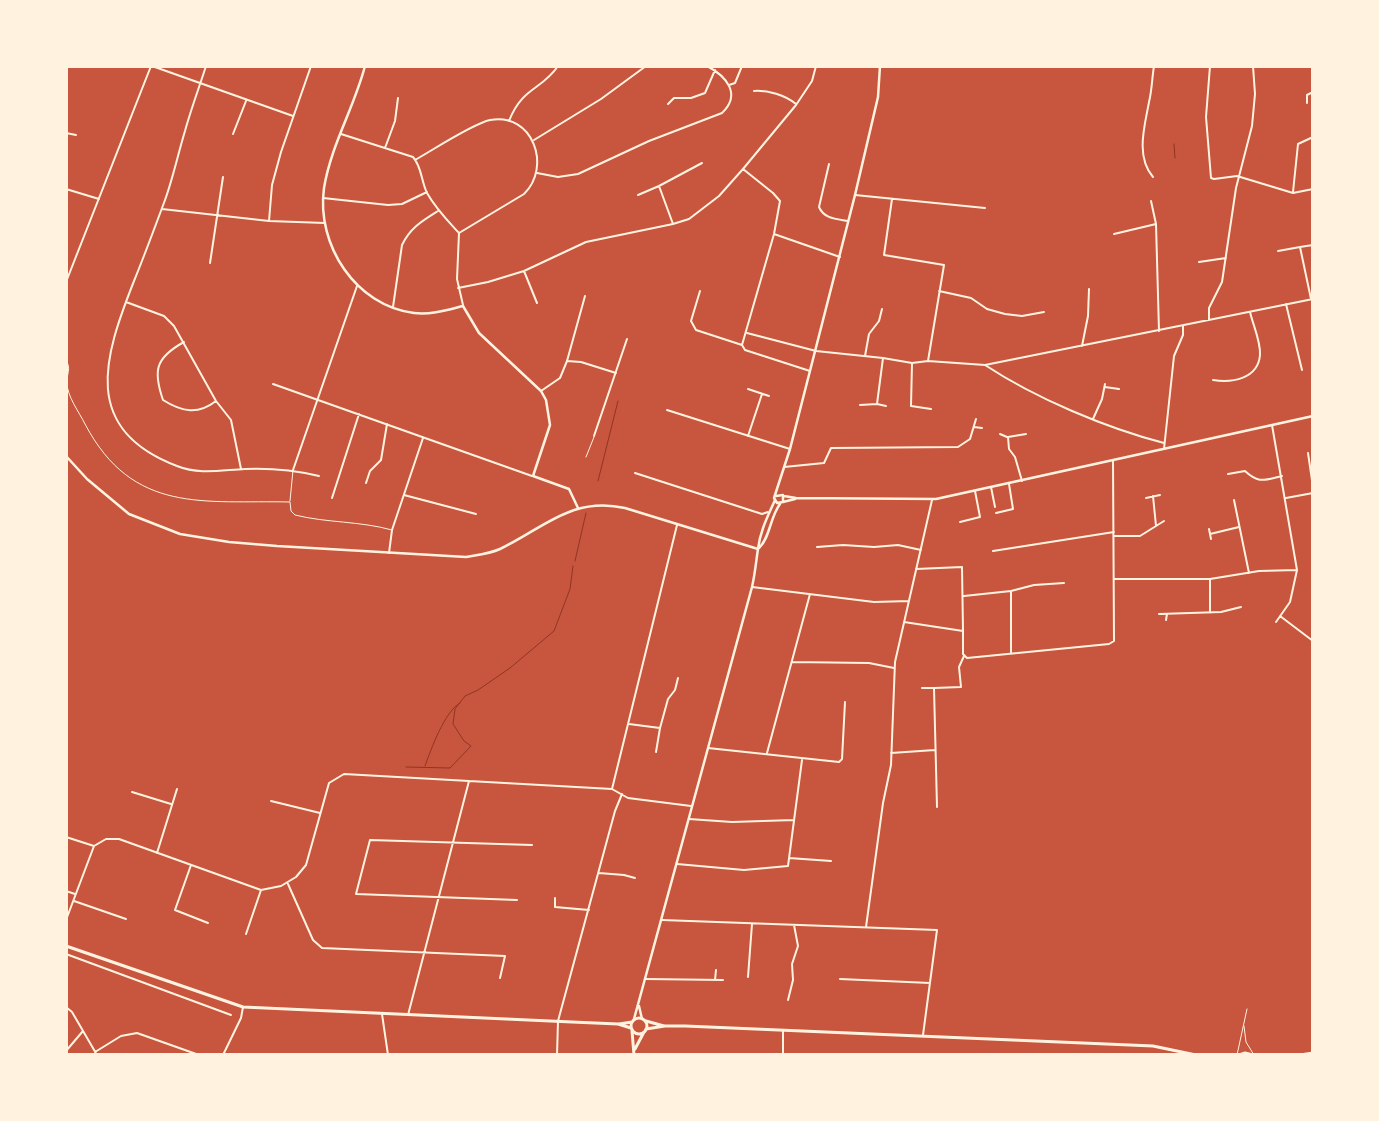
<!DOCTYPE html>
<style>
body{margin:0}
#map{position:relative;width:1379px;height:1121px;overflow:hidden;background:#c8553d;font-family:"PT Sans",sans-serif}
canvas{display:block}
.frame{position:absolute;inset:0;border:68px solid #fff3e0;pointer-events:none}
</style>
<div id="map">
<canvas width="1379" height="1121"></canvas>
<div class="frame"></div>
</div>
<script>
const ctx = document.querySelector('canvas').getContext('2d');
ctx.lineJoin = 'round';
function trace(path, color, width, dash) { ctx.strokeStyle = color; ctx.lineWidth = width; ctx.lineCap = dash ? 'butt' : 'round'; ctx.setLineDash(dash || []); ctx.stroke(path); }
trace(new Path2D(`
 M1174,144L1175,158
 M598,481L618,401
 M575,561L586,513
 M425,766C431,749 445,711 460,703
 M406,767L450,768L471,746L464,741L453,724L455,709L465,696L478,690L510,668L554,631L570,589L573,566`), '#8f3625', 1);
trace(new Path2D(`
 M66,361C72,368 66,375 67,383C67,396 79,412 85,424C133,515 204,500 290,502L291,511L295,515C327,523 360,521 392,530
 M1313,386V392
 M586,457L594,437
 M290,501L293,470
 M1244,1026L1246,1042L1254,1055
 M1237,1055L1247,1009`), '#fff3e0', 1);
trace(new Path2D(`
 M152,66L293,116
 M206,66C199,88 191,109 185,131C178,154 173,178 165,200C155,227 145,254 134,281C104,357 80,429 177,466C199,475 222,470 245,469C270,468 294,470 319,476
 M1210,66L1206,117L1211,178L1214,179L1237,176L1293,193L1313,189
 M729,85L735,83L742,66
 M754,91C768,90 785,95 796,104
 M1307,103V95L1313,92
 M668,104L674,98H691L705,93L715,70
 M509,121C522,87 542,90 558,66
 M66,133L76,135
 M233,134L246,101
 M341,134L413,157C422,167 421,181 427,193C436,209 447,220 459,233L524,194C552,167 533,112 490,120C472,124 433,150 415,160
 M534,140L601,99L646,66
 M385,148L395,121L398,98
 M829,164L819,207C824,219 837,219 848,221
 M537,173L558,177L578,174L649,141L722,113C742,94 726,76 707,66
 M1153,177C1135,156 1145,125 1149,102C1152,90 1152,78 1154,66
 M66,189L99,199
 M1293,192L1298,144L1313,137
 M638,195L659,186
 M855,195L985,208
 M323,198L388,205L402,204L427,192
 M892,199L884,255L944,265L928,361
 M1151,201L1156,224L1159,331
 M162,209L269,221L325,223
 M269,221L272,185L281,152L311,66
 M673,224L659,186L702,163
 M459,233L457,279L463,305
 M774,234L840,257
 M1114,234L1156,224
 M1278,251L1300,247
 M1199,262L1226,258
 M210,263L223,177
 M524,271L537,303
 M66,282L151,66
 M458,288L488,282L524,271L586,242L673,224L689,219L719,196L743,169L796,105L812,81L816,66
 M700,291L691,321L696,330L742,345L745,350L810,371
 M939,291L971,298L987,309L1005,314L1022,316L1044,312
 M1311,299L1300,247L1313,245
 M126,302L164,316L174,326L216,401L231,420L241,469
 M1286,304L1302,370
 M393,307L402,245C410,228 422,221 438,211
 M1209,320V308L1222,282L1236,188L1252,126L1255,94L1253,66
 M747,333L816,351L883,358L912,363L928,361L985,365L1313,299
 M184,342C155,358 153,371 163,400C182,412 198,415 216,401
 M742,345L774,234L780,201L773,193L743,169
 M1082,346L1088,316L1089,289
 M865,356L869,334L879,321L882,309
 M567,361L581,362L616,373
 M912,363L911,406L931,409
 M985,365C1035,398 1106,428 1164,443
 M1213,380C1232,383 1258,379 1260,355C1261,342 1253,325 1250,312
 M273,384L532,476
 M1105,387L1119,389
 M748,389L769,396
 M541,391L560,378L567,361L585,296
 M877,404L886,406
 M860,405L877,404L883,358
 M667,410L790,449
 M1093,419L1102,399L1105,384
 M1272,425L1297,570L1290,602L1276,622
 M974,427L982,428
 M1000,434L1007,437
 M594,436L627,339
 M748,436L762,394
 M1164,449L1174,356L1183,335V326
 M1308,453L1313,487
 M784,467L824,463L831,448L958,447L970,439L976,419
 M293,470L357,286
 M635,473L762,514L768,512
 M1228,474L1245,471C1259,484 1264,480 1282,476
 M1022,481L1015,457L1009,449L1008,437L1026,434
 M366,483L370,471L381,460L387,424
 M991,487L995,507
 M404,495L476,514
 M1153,496L1156,526
 M332,498L359,414
 M1146,498L1160,495
 M1286,498L1313,493
 M1234,500L1249,573
 M996,513L1013,509L1009,484
 M960,522L980,517L975,491
 M1209,529L1211,539
 M1210,534L1239,527
 M1114,536H1140L1164,521
 M817,547L843,545L874,547L898,545L921,550
 M993,551L1114,532
 M389,553L392,530L423,438
 M1115,579H1210L1259,571L1297,570
 M1210,579V613
 M752,587L874,602L909,601
 M1011,591L1034,585L1064,583
 M964,596L1011,591V653
 M1159,614L1221,612L1241,607
 M1280,616L1313,641
 M1166,620L1167,614
 M904,622L963,631L962,567L916,569
 M963,631V654L967,658L1109,644L1114,641L1113,460
 M792,662L869,663L894,668
 M922,688H934
 M629,724L660,728L656,752
 M660,728L668,699L675,690L678,678
 M708,748L839,762L842,759L845,702
 M767,753L810,594
 M891,753L935,750
 M612,789L677,525
 M132,792L171,804
 M271,801L320,813
 M937,807L934,688L961,687L959,667L964,656
 M689,819L732,822L794,820
 M66,837L94,846
 M157,853L177,789
 M789,858L831,861
 M677,864L744,870L788,866L802,760
 M191,865L175,910L208,923
 M599,873L624,875L635,878
 M288,884L313,940L322,948L505,956L500,978
 M66,891L75,894
 M555,898V907L589,910
 M517,900L356,894L370,840L532,845
 M74,901L126,919
 M66,920L94,846L106,839H119L261,890L281,886L296,877L306,865L329,783L344,774L612,789L628,798L691,806
 M662,920L937,930L923,1035
 M866,927L883,803L891,765L895,662L932,500
 M246,934L261,890
 M66,954L231,1015
 M748,977L752,924
 M646,979L723,980
 M840,979L930,983
 M715,980L716,970
 M788,1000L793,980L792,964L798,946L794,925
 M66,1007L72,1012L97,1055
 M382,1014L388,1055
 M408,1015L469,781
 M783,1030V1055
 M66,1051L83,1031
 M95,1052L121,1036L137,1033L199,1055
 M223,1055L241,1018L243,1007
 M557,1055L558,1021L615,811L622,794`), '#fff3e0', 2);
trace(new Path2D(`
 M365,66C354,108 331,145 324,188C316,245 356,306 414,313C431,315 447,310 463,306L479,333L541,391L546,400L550,425L533,476L569,489L578,508
 M66,456L87,479L129,514L180,534L229,542L277,546L466,557C477,555 489,554 500,549C544,528 572,496 625,508L758,549
 M776,496L783,495V502L777,503L774,498L790,449L855,195L878,97L880,66
 M784,496L796,498L936,499L1313,416
 M783,502L795,499
 M759,548C770,538 770,517 780,504
 M639,1006L642,1019
 M634,1019L752,587C755,574 756,562 758,549C760,531 768,516 775,500`), '#fff3e0', 2.5);
trace(new Path2D(`
 M66,946L243,1007L572,1022L618,1024L631,1028
 M631 1026a8 8 0 1 1 16 0a8 8 0 1 1-16 0Z
 M646,1021L664,1026
 M619,1024L632,1022
 M646,1029L665,1026H685L1153,1046L1196,1055
 M632,1031L634,1055
 M635,1049L644,1032
 M1239,1055L1245,1053L1253,1055
 M1300,1055L1313,1053`), '#fff3e0', 3);
</script>
